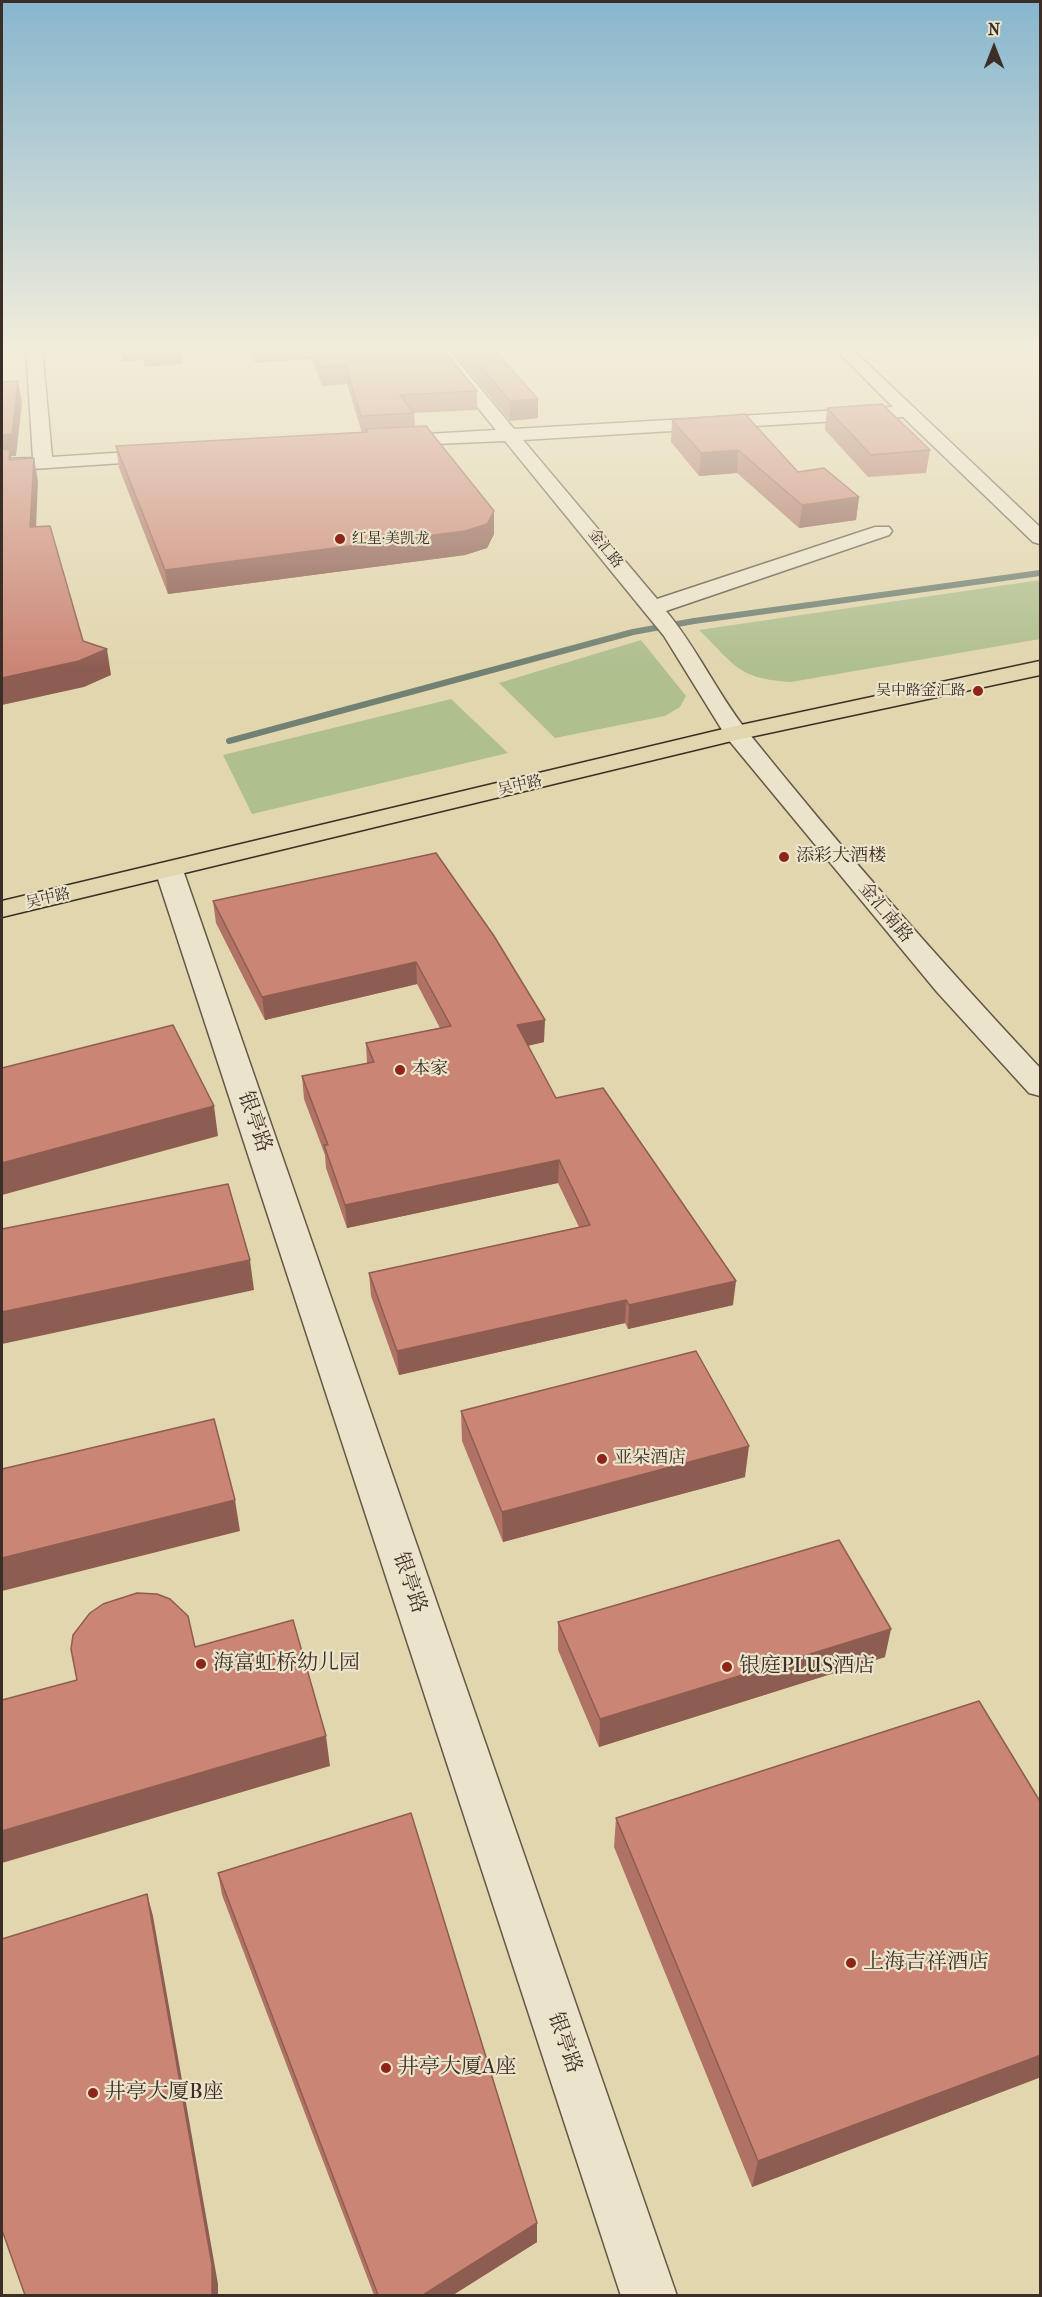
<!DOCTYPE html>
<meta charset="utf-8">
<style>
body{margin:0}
#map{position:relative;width:1042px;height:2297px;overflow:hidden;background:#e2d6ae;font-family:"IM FELL French Canon",serif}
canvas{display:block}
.frame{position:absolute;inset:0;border:3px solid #3a2e26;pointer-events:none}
.north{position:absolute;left:964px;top:18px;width:60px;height:60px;-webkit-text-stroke:4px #ece4ca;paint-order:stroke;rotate:0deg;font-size:16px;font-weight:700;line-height:24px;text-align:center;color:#3a2e26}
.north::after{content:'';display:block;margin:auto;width:21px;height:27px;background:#3a2e26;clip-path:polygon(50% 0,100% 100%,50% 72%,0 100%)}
</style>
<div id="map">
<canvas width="1042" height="2297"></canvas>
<div class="frame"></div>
<div class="north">N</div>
</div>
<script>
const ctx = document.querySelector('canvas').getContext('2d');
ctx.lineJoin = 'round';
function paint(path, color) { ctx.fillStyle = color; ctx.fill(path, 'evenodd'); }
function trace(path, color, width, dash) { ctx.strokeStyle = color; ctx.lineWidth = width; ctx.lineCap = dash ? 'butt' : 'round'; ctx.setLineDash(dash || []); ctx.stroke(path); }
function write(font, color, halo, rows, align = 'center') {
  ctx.font = font + ' "IM FELL French Canon","Noto Serif SC",serif'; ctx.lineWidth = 4.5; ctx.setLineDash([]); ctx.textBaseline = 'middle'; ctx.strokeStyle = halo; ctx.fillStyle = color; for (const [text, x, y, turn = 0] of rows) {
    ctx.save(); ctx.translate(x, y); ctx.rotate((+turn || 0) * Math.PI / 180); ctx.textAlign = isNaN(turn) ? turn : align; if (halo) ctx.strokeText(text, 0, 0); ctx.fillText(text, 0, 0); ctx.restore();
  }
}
paint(new Path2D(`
 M1040,580V639L791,682C738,679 735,665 699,630Z
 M641,640L686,696L680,707L665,716L555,738L499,683Z
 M451,699L508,753L252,814L223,755Z`), '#afbf8e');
trace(new Path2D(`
 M229,741L633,632L694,621L1040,573`), '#718173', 6);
const minor = new Path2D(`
 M26,347H42L52,457L161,450L170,456L168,460L2,471V459L33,458Z
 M429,347H446L514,429L893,407L833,347H850L1040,527V544L1033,542L903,417L523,440L657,599L875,527H889L892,531L889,535L666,611C697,648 717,693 747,731C840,847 939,960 1040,1068V1096L1029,1093L937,992L727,738L664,636L505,441L386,446L384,442L386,438L393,436L496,430Z
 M169,862L179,864L183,870L677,2296H621L155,870L159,864Z`);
const major = new Path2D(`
 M1040,661V675L736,740L2,917V901L736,726Z`);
trace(minor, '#645848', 3);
trace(major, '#3a2e26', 3);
paint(minor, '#ece4ca');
paint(major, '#e2d6ae');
paint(new Path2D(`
 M119,347H181L183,364L144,367V360L122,362Z
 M249,347H441L477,391V410L414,413L415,426L494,511V534L487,548L465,555L168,594L119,468L116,446L362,433L347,384L322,386L312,359L255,363Z
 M449,347H492L538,418L510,421Z
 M827,408L930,450L926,473L868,477L825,430Z
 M672,420L859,497L856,520L799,528L737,473L699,476L671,442Z
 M436,853L544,1042L528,1046L556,1098L733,1305L628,1329L625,1323L399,1375L371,1296L369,1273L579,1227L558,1183L347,1228L326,1168L325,1155L304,1099L302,1076L367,1063L366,1043L440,1028L417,984L265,1020L216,923L213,901Z
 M461,1411L745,1477L503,1542L462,1441Z
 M558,1622L885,1657L599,1747L558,1650Z
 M1041,1803V2077L752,2187L614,1847L616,1818Z
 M218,1873L537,2223V2242L453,2295H374L222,1895Z`), '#af7265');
paint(new Path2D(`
 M18,381L22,403L16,456H11L14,473L2,457V435Z
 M538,399V418L510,421V401Z
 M738,450L737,473L699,476L701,453Z
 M34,458L38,481L35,551L30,527Z
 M859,497L856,520L799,528L802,505Z
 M494,511V534L487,548L465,555L168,594L165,570Z
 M107,649L111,675L84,687L2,705V678Z
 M416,962L417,984L265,1020L262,997Z
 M545,1020L544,1042L517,1048V1025Z
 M214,1106L218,1136L2,1195V1163Z
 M559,1160L558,1183L347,1228L345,1205Z
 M250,1260L254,1290L2,1344V1312Z
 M736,1281L733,1305L628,1329L629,1305Z
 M626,1300L625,1323L399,1375L397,1351Z
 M749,1446L745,1477L503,1542L502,1512Z
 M235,1500L240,1531L2,1591V1558Z
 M891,1629L885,1657L599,1747L600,1719Z
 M326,1736L330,1766L2,1863V1831Z
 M147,1894L153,1916L218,2284V2295H212Z
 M1041,2055V2077L752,2187L758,2161Z
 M537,2223V2242L453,2295H423Z`), '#8e5d52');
const building = new Path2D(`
 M142,347H164L142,348Z
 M313,347H441L477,391L400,395L414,413L361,416L345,365L321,367Z
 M464,347H492L538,399L510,401Z
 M18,381L12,434L2,435V382Z
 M882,404L930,450L871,455L827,408Z
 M745,414L798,472L824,468L859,497L802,505L738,450L701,453L672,420Z
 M426,426L494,511L487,524L465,531L165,570L116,446L367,432L366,429Z
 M2,449L10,450L9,460L34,458L30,527L50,526L83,641L107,649L79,661L2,678Z
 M436,853L494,936L545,1020L517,1025L556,1098L603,1088L736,1281L629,1305L626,1300L397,1351L369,1273L590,1225L559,1160L345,1205L324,1145H328L302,1076L374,1062L366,1043L451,1026L416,962L262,997L213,901Z
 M173,1025L214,1106L2,1163V1068Z
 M228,1184L250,1260L2,1312V1229Z
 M696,1351L749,1446L502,1512L461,1411Z
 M214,1419L235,1500L2,1558V1469Z
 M839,1540L891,1629L600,1719L558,1622Z
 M137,1593L157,1594L170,1599L188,1616L195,1647L293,1620L326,1736L2,1831V1700L77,1680L71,1649L73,1635L90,1613L103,1604Z
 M979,1701L1041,1803V2055L758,2161L616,1818Z
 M411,1813L537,2223L423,2295H378L218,1873Z
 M147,1894L212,2265V2295H25L2,2230V1939Z`);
paint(building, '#cb8575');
trace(building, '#8e5d52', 1.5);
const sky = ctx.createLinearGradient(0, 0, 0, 668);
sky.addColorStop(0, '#87b6ce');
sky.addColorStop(0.52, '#f2eddb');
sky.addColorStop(1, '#f2eddb00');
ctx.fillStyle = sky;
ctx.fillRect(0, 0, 1042, 668);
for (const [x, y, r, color] of [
 [340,539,6,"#8f2418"],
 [978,691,6,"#8f2418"],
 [784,857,6,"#8f2418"],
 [400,1070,6,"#8f2418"],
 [602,1459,6,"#8f2418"],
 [201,1664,6,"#8f2418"],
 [727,1667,6,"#8f2418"],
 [851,1963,6,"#8f2418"],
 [386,2068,6,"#8f2418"],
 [93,2093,6,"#8f2418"]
]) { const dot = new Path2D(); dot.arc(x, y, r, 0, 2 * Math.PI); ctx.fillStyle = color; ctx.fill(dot); trace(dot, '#ece4ca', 2); }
write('15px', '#3a2e26', '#ece4ca', [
 ["红星·美凯龙",352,539],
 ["吴中路金汇路",966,691,"right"]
], 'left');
write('15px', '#3a2e26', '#ece4ca', [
 ["金汇路",605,549,51],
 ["吴中路",520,786,-13],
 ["吴中路",48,899,-13]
]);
write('18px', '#3a2e26', '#ece4ca', [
 ["添彩大酒楼",796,857],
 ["本家",412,1070],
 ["亚朵酒店",614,1459]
], 'left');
write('18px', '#3a2e26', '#ece4ca', [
 ["金汇南路",885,913,50]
]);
write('21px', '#3a2e26', '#ece4ca', [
 ["银亭路",254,1122,71],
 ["银亭路",409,1583,71],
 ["银亭路",564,2043,71]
]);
write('21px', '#3a2e26', '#ece4ca', [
 ["海富虹桥幼儿园",213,1664],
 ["银庭PLUS酒店",739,1667],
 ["上海吉祥酒店",863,1963],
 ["井亭大厦A座",398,2068],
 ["井亭大厦B座",105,2093]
], 'left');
</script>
